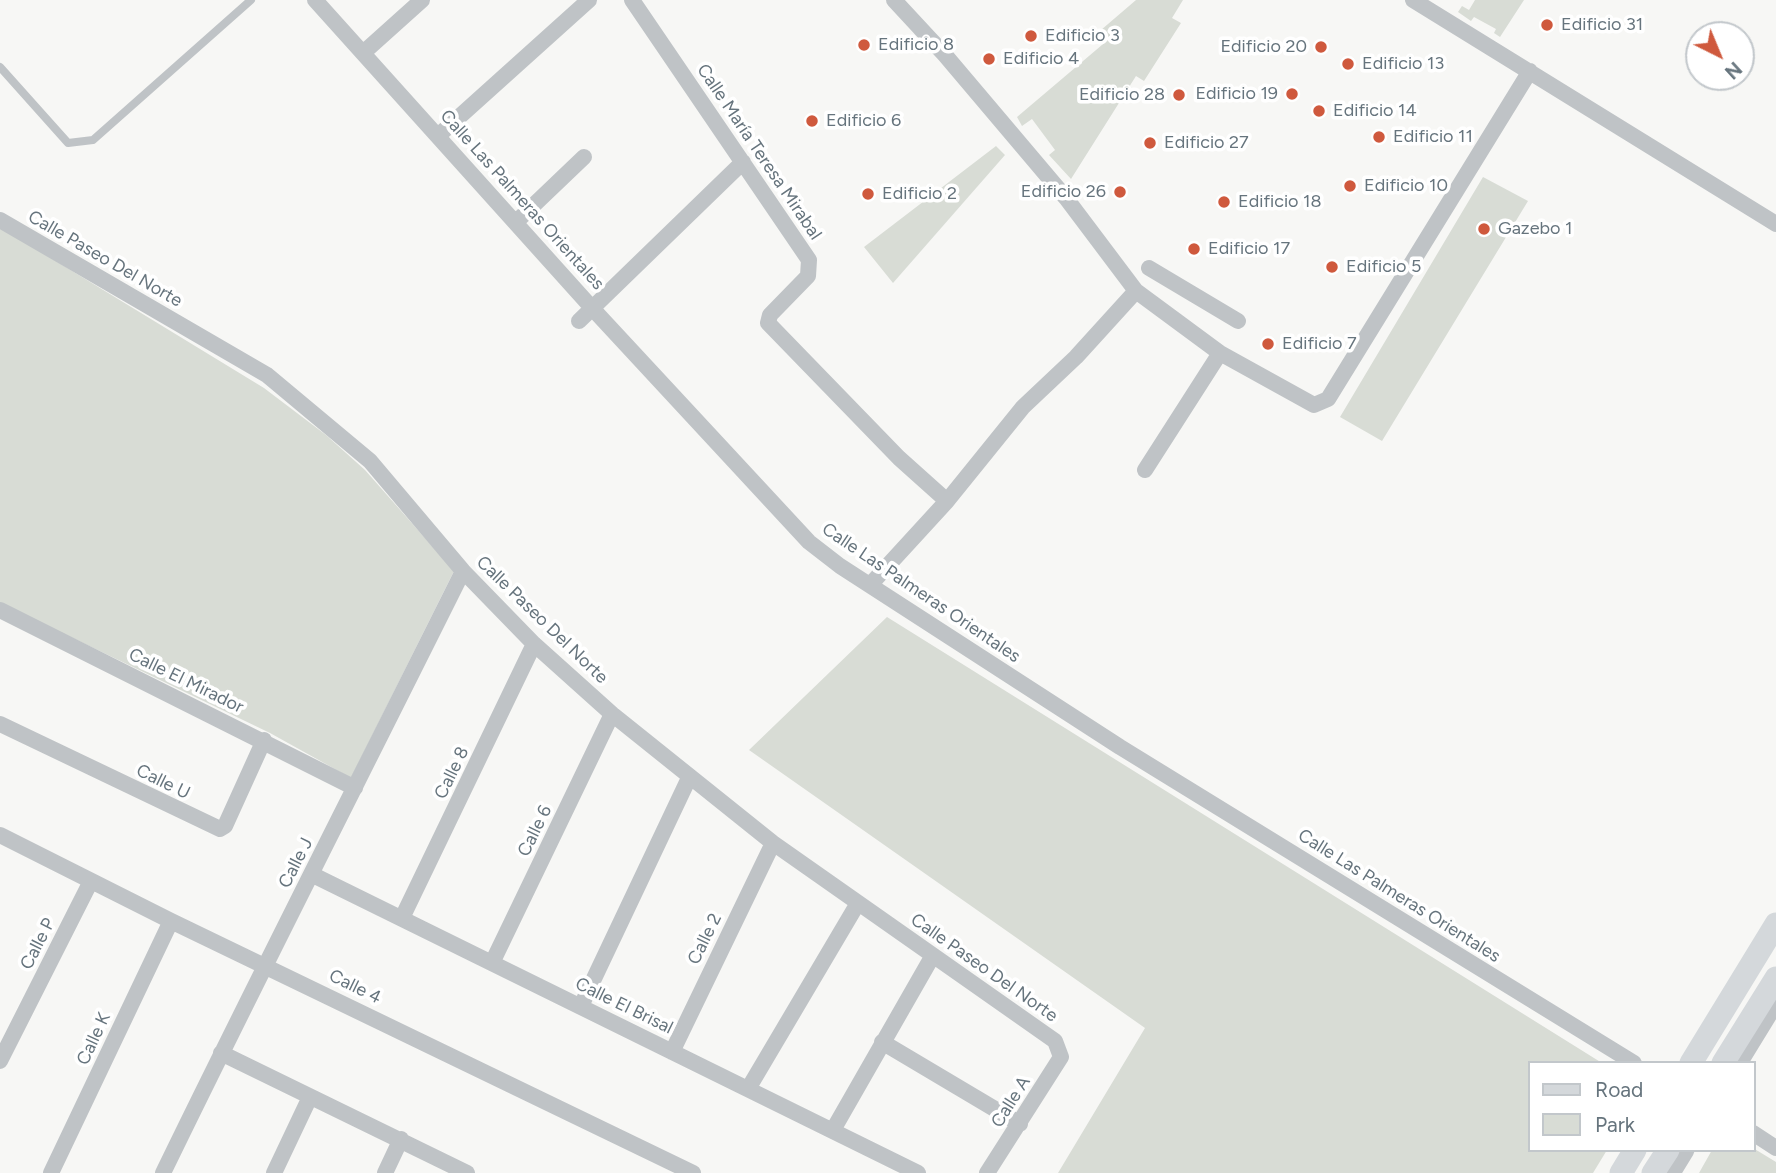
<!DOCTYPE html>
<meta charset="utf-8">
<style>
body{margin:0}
#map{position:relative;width:1776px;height:1173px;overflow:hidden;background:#f7f7f5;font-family:Figtree,sans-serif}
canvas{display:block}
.legend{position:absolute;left:1528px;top:1061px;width:228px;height:91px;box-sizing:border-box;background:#fff;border:2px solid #c2c7cb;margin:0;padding:9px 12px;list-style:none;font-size:21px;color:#66747d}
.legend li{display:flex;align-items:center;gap:14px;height:35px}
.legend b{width:35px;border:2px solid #c2c7cb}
.north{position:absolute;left:1685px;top:21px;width:70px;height:70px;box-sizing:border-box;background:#fff;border:2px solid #c2c7cb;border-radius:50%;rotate:137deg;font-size:19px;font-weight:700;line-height:28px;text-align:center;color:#66747d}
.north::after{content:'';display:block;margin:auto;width:24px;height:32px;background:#cf593d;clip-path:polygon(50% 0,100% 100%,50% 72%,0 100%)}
</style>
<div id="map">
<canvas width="1776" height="1173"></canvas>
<ul class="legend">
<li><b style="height:9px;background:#d4d8db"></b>Road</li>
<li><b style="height:19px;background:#d8dcd5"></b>Park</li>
</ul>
<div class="north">N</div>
</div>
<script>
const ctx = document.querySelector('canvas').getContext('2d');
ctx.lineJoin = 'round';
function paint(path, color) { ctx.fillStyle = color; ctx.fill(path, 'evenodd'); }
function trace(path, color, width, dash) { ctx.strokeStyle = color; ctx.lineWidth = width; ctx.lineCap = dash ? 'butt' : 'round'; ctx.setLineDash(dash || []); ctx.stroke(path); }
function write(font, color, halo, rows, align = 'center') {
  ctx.font = font + ' Figtree,sans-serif'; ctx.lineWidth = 7; ctx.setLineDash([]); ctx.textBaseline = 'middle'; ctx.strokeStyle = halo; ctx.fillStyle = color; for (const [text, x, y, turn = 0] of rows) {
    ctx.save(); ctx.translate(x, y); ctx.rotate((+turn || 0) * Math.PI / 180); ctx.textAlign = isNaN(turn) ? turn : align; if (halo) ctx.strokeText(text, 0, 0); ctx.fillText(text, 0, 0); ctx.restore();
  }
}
paint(new Path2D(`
 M1136,0H1183L1172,18L1181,23L1144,81L1136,76L1071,179L1049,155L1055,150L1032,119L1022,126L1017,117L1109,39L1101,30Z
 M1475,0H1524L1500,37L1494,33L1496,29L1474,17L1471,21L1458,12L1462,6L1469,10Z
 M996,146L1005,155L893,283L864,247Z
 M1483,177L1528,201L1382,441L1340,417Z
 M0,227L264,388L326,435L365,470L454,571L351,778L270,733L0,603Z
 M887,617L1602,1063H1529V1150H1607L1593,1173H1058L1145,1028L749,750Z
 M1753,1148L1776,1162V1173H1699L1712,1150H1753Z`), '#d8dcd5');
trace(new Path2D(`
 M0,67L68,143L93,140L251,0`), '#bfc3c6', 8);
trace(new Path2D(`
 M315,0L592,308L809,542L840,566L1120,747L1634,1063
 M632,0L809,260L808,276L770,315L768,323L899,458L947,501
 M894,0L945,55L1066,198L1136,291L1220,353L1314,405L1328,399L1530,71
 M1413,0L1776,224
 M363,53L422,0
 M439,135L589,0
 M0,220L267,375L370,461L463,571L534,644L612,714L773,843L1055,1041L1061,1057L987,1173
 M516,222L584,157
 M1149,268L1238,321
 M579,321L743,162
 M1145,470L1220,353
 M870,585L947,501L1023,407L1076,357L1136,291
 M0,610L355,788
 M0,724L220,829L225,826L264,740
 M0,835L171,921L693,1173
 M313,875L918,1173
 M402,918L534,644
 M492,963L612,714
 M581,1006L689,778
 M882,1042L1020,1124
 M672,1052L773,843
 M221,1053L467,1173
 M0,1061L91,881
 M748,1089L858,903
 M833,1130L932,957
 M1753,1133L1776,1148
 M51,1173L171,921
 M163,1173C261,971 363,772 463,571
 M274,1173L310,1097
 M385,1173L401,1139`), '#bfc3c6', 16);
trace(new Path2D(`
 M1738,1063L1776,1001
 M1671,1173L1685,1150`), '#bfc3c6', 19);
trace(new Path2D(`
 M1691,1063L1776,924
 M1723,1063L1776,978
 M1621,1173L1635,1150
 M1653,1173L1668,1150`), '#d4d8db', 23);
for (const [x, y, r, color] of [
 [1547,25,7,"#cf593d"],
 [1031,36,7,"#cf593d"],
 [864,45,7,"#cf593d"],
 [1321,47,7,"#cf593d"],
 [989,59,7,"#cf593d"],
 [1348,64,7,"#cf593d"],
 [1292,94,7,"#cf593d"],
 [1179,95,7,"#cf593d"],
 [1319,111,7,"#cf593d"],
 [812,121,7,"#cf593d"],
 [1379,137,7,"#cf593d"],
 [1150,143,7,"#cf593d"],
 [1350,186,7,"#cf593d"],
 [1120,192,7,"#cf593d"],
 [868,194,7,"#cf593d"],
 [1224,202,7,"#cf593d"],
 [1484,229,7,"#cf593d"],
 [1194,249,7,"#cf593d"],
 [1332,267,7,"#cf593d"],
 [1268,344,7,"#cf593d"]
]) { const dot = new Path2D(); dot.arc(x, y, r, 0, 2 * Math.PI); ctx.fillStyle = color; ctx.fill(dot); trace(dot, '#fff', 2.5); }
write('18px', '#66747d', '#fff', [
 ["Edificio 31",1561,25],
 ["Edificio 3",1045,36],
 ["Edificio 8",878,45],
 ["Edificio 20",1307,47,"right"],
 ["Edificio 4",1003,59],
 ["Edificio 13",1362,64],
 ["Edificio 19",1278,94,"right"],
 ["Edificio 28",1165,95,"right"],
 ["Edificio 14",1333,111],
 ["Edificio 6",826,121],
 ["Edificio 11",1393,137],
 ["Edificio 27",1164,143],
 ["Edificio 10",1364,186],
 ["Edificio 26",1106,192,"right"],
 ["Edificio 2",882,194],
 ["Edificio 18",1238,202],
 ["Gazebo 1",1498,229],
 ["Edificio 17",1208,249],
 ["Edificio 5",1346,267],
 ["Edificio 7",1282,344]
], 'left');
write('18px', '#66747d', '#fff', [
 ["Calle María Teresa Mirabal",759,152,56],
 ["Calle Las Palmeras Orientales",522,200,48],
 ["Calle Paseo Del Norte",105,259,30],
 ["Calle Las Palmeras Orientales",921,593,34],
 ["Calle Paseo Del Norte",542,620,44],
 ["Calle El Mirador",186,681,26],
 ["Calle 8",452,773,-64],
 ["Calle U",163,782,26],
 ["Calle 6",535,831,-64],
 ["Calle J",296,863,-63],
 ["Calle Las Palmeras Orientales",1399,896,32],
 ["Calle 2",705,939,-64],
 ["Calle P",38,944,-63],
 ["Calle Paseo Del Norte",984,968,35],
 ["Calle 4",355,987,26],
 ["Calle El Brisal",624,1006,26],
 ["Calle K",94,1039,-65],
 ["Calle A",1011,1102,-58]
]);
</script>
